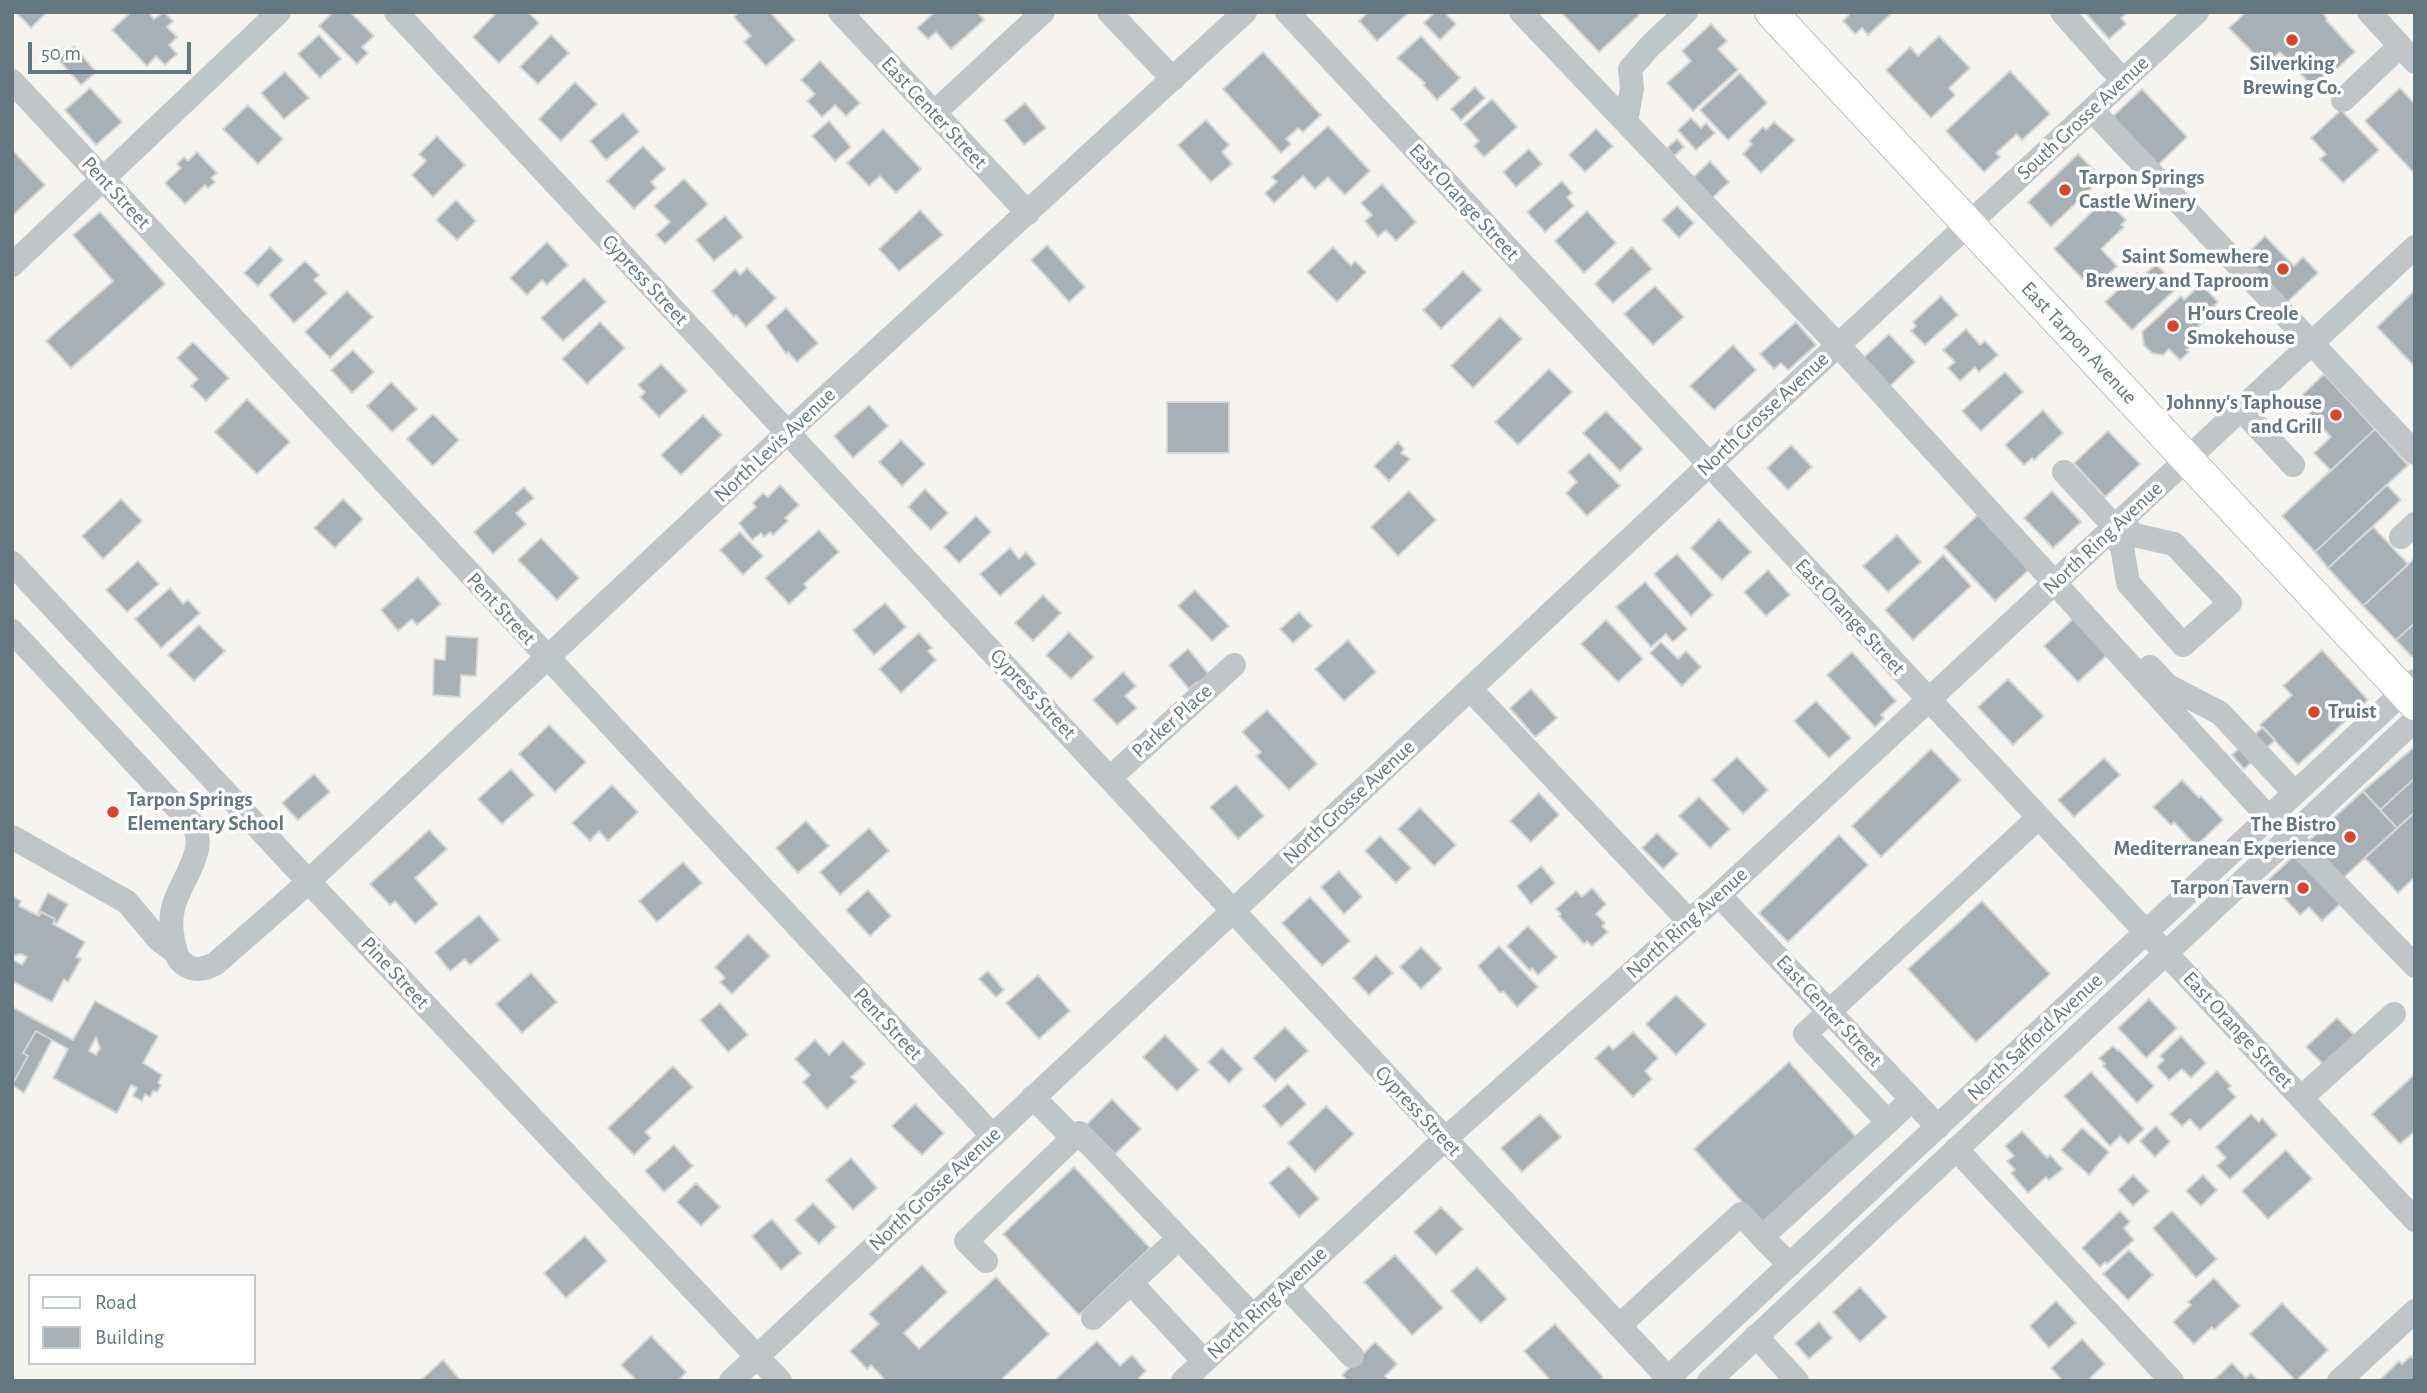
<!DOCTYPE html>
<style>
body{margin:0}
#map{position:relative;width:2427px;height:1393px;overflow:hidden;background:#f5f4f1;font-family:"Alegreya Sans",sans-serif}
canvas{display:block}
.frame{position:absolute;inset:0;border:14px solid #647781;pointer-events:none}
.legend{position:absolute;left:28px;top:1274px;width:228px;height:91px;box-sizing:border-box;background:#fff;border:2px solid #c1c9cd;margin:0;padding:9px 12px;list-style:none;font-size:21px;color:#647781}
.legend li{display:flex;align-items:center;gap:14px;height:35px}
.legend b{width:35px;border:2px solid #c1c9cd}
.scale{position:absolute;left:28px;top:42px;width:163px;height:32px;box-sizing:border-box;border:4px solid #647781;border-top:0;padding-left:9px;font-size:21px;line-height:24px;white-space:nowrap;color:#647781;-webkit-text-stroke:5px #fff;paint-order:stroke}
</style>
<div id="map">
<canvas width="2427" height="1393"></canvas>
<div class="frame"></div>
<ul class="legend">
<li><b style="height:9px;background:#fff"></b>Road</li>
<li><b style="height:19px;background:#a7b0b4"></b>Building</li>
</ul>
<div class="scale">50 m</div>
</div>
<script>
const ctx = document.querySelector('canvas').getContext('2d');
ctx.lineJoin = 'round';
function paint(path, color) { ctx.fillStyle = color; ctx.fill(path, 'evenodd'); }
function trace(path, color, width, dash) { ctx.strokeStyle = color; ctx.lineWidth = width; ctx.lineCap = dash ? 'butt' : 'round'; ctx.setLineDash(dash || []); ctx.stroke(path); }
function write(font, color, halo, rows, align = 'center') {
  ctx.font = font + ' "Alegreya Sans",sans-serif'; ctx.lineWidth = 7; ctx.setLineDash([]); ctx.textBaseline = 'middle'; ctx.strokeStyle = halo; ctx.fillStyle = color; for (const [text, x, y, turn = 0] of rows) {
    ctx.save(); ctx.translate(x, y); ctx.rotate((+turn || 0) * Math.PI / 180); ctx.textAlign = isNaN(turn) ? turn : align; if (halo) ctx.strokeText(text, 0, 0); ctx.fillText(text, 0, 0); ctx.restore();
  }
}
const building = new Path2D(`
 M16,12H47L31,28Z
 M131,12H148L154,19L164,12L173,21L167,27L177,37L169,45L177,54L165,65L156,56L147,66L112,30Z
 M333,12H350L374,36L362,47L368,53L357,64L319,26Z
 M497,12H528L539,23L499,63L473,37Z
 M739,12H770L795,40L766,66L744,42L751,36L734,17Z
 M935,12H977L984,20L951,49L936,32L928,39L917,28Z
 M1368,12H1406L1407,14L1377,41L1359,21Z
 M1435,12H1444L1456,24L1440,40L1424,23Z
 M1561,12H1637L1639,15L1599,52Z
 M1847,12H1893L1868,35L1862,28L1855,34L1843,21L1849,15Z
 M2085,12H2128L2121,18L2126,24L2109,39Z
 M2246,12H2322L2327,19L2326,20L2355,52L2315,89L2280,52L2265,65L2229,28Z
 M1711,24L1727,41L1718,49L1738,70L1693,111L1667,83L1691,61L1682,51Z
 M319,35L341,59L320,78L298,54Z
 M551,35L569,53L538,84L520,67Z
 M1421,36L1460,78L1437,100L1423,85L1425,83L1397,58Z
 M1939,36L1970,68L1949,88L1955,95L1931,118L1886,70L1910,47L1918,56Z
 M74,46L96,72L81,85L58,59Z
 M1263,52L1321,115L1303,132L1298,128L1286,139L1291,144L1281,153L1223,89Z
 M820,61L860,103L846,116L835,105L822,117L807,101L815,94L801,80Z
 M2010,71L2050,114L2022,140L2017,134L1996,153L2000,157L1984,172L1946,131Z
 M285,72L309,98L284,119L261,93Z
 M1740,73L1767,103L1728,140L1700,110Z
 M575,82L597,104L561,141L539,119Z
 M1475,87L1485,98L1461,120L1451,109Z
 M90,88L122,122L96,145L65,110Z
 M2400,88L2415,104V174L2365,121Z
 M2142,89L2187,137L2155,168L2109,120Z
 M1492,99L1517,127L1484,157L1474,146L1479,141L1464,124Z
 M1025,103L1046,128L1024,145L1004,120Z
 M248,105L283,139L258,164L223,129Z
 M2341,110L2379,150L2343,183L2320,159L2326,154L2311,138Z
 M623,113L639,132L606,160L590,141Z
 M1691,118L1701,128L1706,123L1715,133L1696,150L1678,130Z
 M1206,120L1229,145L1222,152L1232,164L1211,182L1178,145Z
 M829,121L851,147L835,161L812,136Z
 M1774,122L1795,140L1761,173L1743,154L1752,144L1749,141L1763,127L1766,130Z
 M1328,126L1370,171L1345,195L1328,177L1315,189L1303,176L1274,203L1265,193L1277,182L1272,177Z
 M883,129L921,169L896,193L880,176L869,186L847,163Z
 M1596,129L1613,146L1585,172L1569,155Z
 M437,136L465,165L433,197L412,175L426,161L419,154Z
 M1677,139L1684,147L1674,156L1667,148Z
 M643,146L665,169L651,182L656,188L634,209L607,181Z
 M1529,149L1542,164L1516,187L1503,172Z
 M13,151L45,185L12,216V152Z
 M197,152L217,173L211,178L215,182L208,188L205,185L185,204L165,183L181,168L177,164L184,157L188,161Z
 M2078,154L2102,178L2051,227L2028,202Z
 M1710,161L1729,182L1709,201L1690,181Z
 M684,179L708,204L665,244L656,235L670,222L654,206Z
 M1562,181L1572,193L1567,197L1574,206L1545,232L1527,212Z
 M1382,184L1416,222L1396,241L1386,230L1378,237L1365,221L1372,215L1361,203Z
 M456,200L476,221L457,240L436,220Z
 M2101,203L2106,208L2110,204L2126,220L2121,225L2124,227L2101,249L2117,266L2093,290L2054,249Z
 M1677,206L1694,223L1679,238L1662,220Z
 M920,210L943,235L899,271L879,249Z
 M1587,211L1616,243L1584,273L1555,241Z
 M100,212L165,284L71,368L46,341L113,281L73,235Z
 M725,216L743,237L714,261L696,240Z
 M2265,236L2294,266L2303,257L2318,273L2285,304L2242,259Z
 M547,242L568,265L547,285L542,280L527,295L510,278Z
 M1047,245L1085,287L1069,302L1031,260Z
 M270,247L283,260L258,286L244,273Z
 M1333,247L1351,266L1355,261L1366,272L1337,302L1307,272Z
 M1632,247L1652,269L1613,303L1595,284Z
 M305,261L319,275L314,280L327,293L294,323L269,295Z
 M2156,264L2178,287L2132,330L2105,302L2137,273L2141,278Z
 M747,268L776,298L746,327L736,315L734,317L712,291L735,269L740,275Z
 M1463,271L1482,290L1441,329L1423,310Z
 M584,278L606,302L563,341L541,318Z
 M2201,284L2218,302L2202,318L2205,320L2192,333L2198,339L2186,350L2189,352L2180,360L2169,349L2163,355L2152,353L2144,345L2142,332L2181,296L2184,300Z
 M1655,286L1684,317L1653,345L1624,314Z
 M2415,290V367L2377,327Z
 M347,291L373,317L330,358L305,332Z
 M1941,296L1958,315L1925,345L1911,331L1916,326L1913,322Z
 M786,308L818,343L797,362L788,352L786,354L766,326Z
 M1500,317L1522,339L1473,388L1451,366Z
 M600,322L625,348L587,384L562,359Z
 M1796,322L1816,345L1788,370L1781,363L1774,369L1760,354Z
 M1966,329L1980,345L1985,341L1998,355L1979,372L1975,367L1960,381L1948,368L1955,362L1943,350Z
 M1889,334L1915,362L1885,391L1859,362Z
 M193,342L229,378L206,401L191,386L198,379L177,358Z
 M1733,345L1756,370L1714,410L1690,386Z
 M353,350L374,372L352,393L331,370Z
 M661,364L687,391L659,417L640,397L645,392L638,385Z
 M1549,369L1572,392L1518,445L1495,422Z
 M2005,372L2023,392L1981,431L1962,411Z
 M2324,374L2375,429L2331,471L2314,453L2331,437L2297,400Z
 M391,382L417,409L392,432L367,406Z
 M247,399L290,442L257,474L215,432Z
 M1167,402H1229V453H1167Z
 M869,405L888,426L853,458L834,436Z
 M2043,410L2063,433L2034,460L2032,458L2024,465L2005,445Z
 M1606,411L1643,449L1620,471L1583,433Z
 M433,414L459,440L433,466L407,439Z
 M703,415L722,435L681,475L661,455Z
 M2375,429L2408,465L2315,552L2282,516Z
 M2108,431L2140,464L2105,497L2074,463Z
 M901,440L925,464L902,486L879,462Z
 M1398,442L1404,449L1401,453L1410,459L1389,481L1374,466Z
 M1791,445L1812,467L1788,490L1767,468Z
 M1589,453L1620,486L1587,516L1566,493L1577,482L1568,472Z
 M780,485L799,505L785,518L788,521L773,535L770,532L764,537L761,533L752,540L739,523L756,507L753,503L763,493L768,497Z
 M2387,485L2401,500L2328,568L2315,552Z
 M524,487L534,498L516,513L526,524L493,554L474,532Z
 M925,489L948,513L931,530L908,507Z
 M1409,491L1436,520L1398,556L1371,527Z
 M2052,491L2081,522L2053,548L2024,518Z
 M121,499L142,521L103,559L82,536Z
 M343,499L363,519L335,548L314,528Z
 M1981,512L2032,567L1995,601L1944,547Z
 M976,516L991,532L959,563L944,547Z
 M1719,519L1751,552L1722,580L1691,548Z
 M2373,527L2408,564L2363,606L2328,568Z
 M819,530L839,552L804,584L807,588L789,604L765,578Z
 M740,532L763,556L743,575L720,550Z
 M1897,535L1921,562L1888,592L1863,566Z
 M541,538L579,578L557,600L518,560Z
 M1010,548L1019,559L1026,552L1036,564L1000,596L980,574Z
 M1677,554L1713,595L1691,616L1654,574Z
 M1943,555L1971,586L1913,640L1885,610Z
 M2415,558V623L2396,640L2363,606Z
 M138,561L159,584L127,612L106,590Z
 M1768,570L1790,595L1766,616L1744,592Z
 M418,577L441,604L417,625L412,619L398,631L381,610Z
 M1645,582L1687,629L1673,642L1666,634L1651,647L1616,607Z
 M170,588L183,604L188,600L200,613L161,648L135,619Z
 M1195,590L1229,626L1212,641L1178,606Z
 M1043,595L1061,613L1033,641L1015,623Z
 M885,603L906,627L874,655L853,630Z
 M1299,612L1312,626L1293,643L1280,629Z
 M2073,619L2107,655L2078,682L2044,646Z
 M1606,620L1643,659L1618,682L1581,644Z
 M2415,623V657L2411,656L2396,640Z
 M199,625L225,651L194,681L168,655Z
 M1069,632L1094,657L1071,679L1046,655Z
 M919,633L932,648L928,651L936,660L901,693L879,669Z
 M446,636L478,638L476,676L461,675L460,697L433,695L434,659L445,660Z
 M1348,640L1376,672L1344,701L1315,669Z
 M1661,642L1678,659L1686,651L1701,667L1682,686L1650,653Z
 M1188,649L1212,678L1201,686L1197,682L1189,689L1169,665Z
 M2322,650L2368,700L2298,765L2260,725L2292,695L2283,686Z
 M1852,652L1896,701L1881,715L1884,718L1875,727L1827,675Z
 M1123,672L1136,686L1125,696L1137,708L1117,725L1093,700Z
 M2008,679L2044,716L2013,745L1978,707Z
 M1531,689L1557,718L1535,737L1510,708Z
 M1816,701L1851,738L1829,758L1794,721Z
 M1267,710L1317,764L1289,790L1256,756L1261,752L1242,732Z
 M549,725L586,762L555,792L519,754Z
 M2263,727L2275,740L2244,769L2232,755Z
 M1931,749L1961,780L1881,857L1852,826Z
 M2412,749H2415V778L2380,810L2363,791Z
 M1737,757L1768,790L1743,814L1712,780Z
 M2104,758L2120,775L2074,817L2058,800Z
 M511,769L534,795L502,824L478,799Z
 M314,774L330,792L298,820L282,803Z
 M2415,778V812L2397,828L2380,810Z
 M2182,780L2199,798L2201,796L2223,820L2196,846L2174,822L2171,825L2153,807Z
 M612,785L638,812L608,841L599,831L590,841L572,823Z
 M1236,785L1264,816L1238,839L1210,807Z
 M2363,791L2397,828L2343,878L2303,846Z
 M1539,793L1559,815L1531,842L1510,821Z
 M1699,797L1730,829L1710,848L1679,816Z
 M1420,808L1456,845L1434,866L1398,829Z
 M2415,812V877L2398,893L2365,858Z
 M806,821L829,846L798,873L776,848Z
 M869,828L889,851L840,895L820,872Z
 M429,830L447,849L415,878L438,904L415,924L395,901L390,905L370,884Z
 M1657,833L1678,854L1663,869L1642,848Z
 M1839,835L1868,865L1788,942L1759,913Z
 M1380,836L1411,868L1396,883L1365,851Z
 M2297,853L2342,902L2322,921L2309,907L2300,915L2268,880Z
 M683,862L702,883L657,922L639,901Z
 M1541,866L1555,883L1531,904L1517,886Z
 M1339,871L1362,897L1344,914L1321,887Z
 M1592,888L1606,904L1596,914L1605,923L1602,926L1608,932L1592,946L1587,941L1584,944L1559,916L1561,914L1556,909L1576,891L1582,897Z
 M868,890L891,916L870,936L846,910Z
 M48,893L68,904L57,923L54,922L55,919L41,912L38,913Z
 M12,896L21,901L19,906L39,916L41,912L55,919L53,924L85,942L76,957L81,959L68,982L64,979L52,1002L12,981V959L22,965L27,957L21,954L12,956Z
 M1310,897L1350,941L1322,966L1282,923Z
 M1982,901L2050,974L1976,1042L1908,969Z
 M479,915L500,940L470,965L465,959L450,971L435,952Z
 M1528,926L1557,957L1538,975L1532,968L1530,971L1507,946Z
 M748,934L770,956L732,994L720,982L725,978L715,967Z
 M1499,946L1538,987L1517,1007L1503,991L1500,993L1478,966Z
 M1421,947L1442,969L1421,989L1400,967Z
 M1376,955L1393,973L1369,995L1353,978Z
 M988,971L1004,990L996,997L979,979Z
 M531,973L557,1002L522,1033L496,1004Z
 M1038,975L1070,1011L1039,1039L1006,1003Z
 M1676,995L1706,1025L1676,1055L1646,1024Z
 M2149,999L2177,1028L2146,1058L2118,1028Z
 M95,1001L158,1036L143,1063L162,1075L158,1083L161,1085L157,1092L153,1091L150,1097L145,1094L142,1101L133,1096L137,1088L131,1085L117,1113L53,1078L68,1049L36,1031L23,1053L28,1056L12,1085V1007L73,1040ZM96,1037L100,1048L96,1055L89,1051Z
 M720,1003L748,1035L728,1052L700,1020Z
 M2337,1018L2355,1036L2324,1065L2306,1047Z
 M1285,1027L1308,1051L1275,1081L1253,1058Z
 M36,1031L52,1040L24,1093L12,1085L28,1056L23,1053Z
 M1633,1032L1658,1058L1645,1071L1652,1079L1633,1097L1595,1058L1609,1045L1613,1050Z
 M1165,1035L1199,1070L1177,1091L1143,1057Z
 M2181,1036L2206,1063L2191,1078L2182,1069L2169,1080L2157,1067L2164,1060L2160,1056Z
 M815,1040L829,1055L843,1041L865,1064L851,1077L856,1082L827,1109L803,1082L810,1075L795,1059Z
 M2113,1046L2118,1051L2119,1050L2154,1086L2137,1103L2103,1066L2105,1064L2099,1058Z
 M1222,1048L1243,1069L1229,1083L1208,1062Z
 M1789,1062L1858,1139L1763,1225L1694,1149Z
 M673,1066L693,1087L645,1132L651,1138L634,1155L608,1128Z
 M2217,1071L2231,1086L2228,1089L2236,1097L2200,1130L2190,1119L2182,1126L2170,1114Z
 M2091,1072L2144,1129L2128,1144L2120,1136L2110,1146L2064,1096Z
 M2415,1074V1131L2400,1144L2372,1114Z
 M1288,1084L1306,1104L1281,1127L1263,1106Z
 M1112,1099L1141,1129L1115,1154L1086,1125Z
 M915,1104L944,1133L922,1155L892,1126Z
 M1326,1106L1354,1134L1315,1172L1288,1143Z
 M1540,1114L1561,1137L1522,1172L1501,1148Z
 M2251,1114L2259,1122L2262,1118L2277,1135L2230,1179L2217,1166L2226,1158L2216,1147Z
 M2156,1126L2170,1142L2155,1157L2140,1141Z
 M2082,1128L2109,1152L2089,1175L2061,1150Z
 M2022,1131L2047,1158L2050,1155L2063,1169L2049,1180L2046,1177L2028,1193L2011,1173L2015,1170L2007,1161L2014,1156L2005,1146Z
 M674,1145L693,1166L664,1192L645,1171Z
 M2286,1150L2312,1179L2268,1219L2242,1191Z
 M851,1158L877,1188L853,1210L826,1180Z
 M1289,1166L1319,1199L1299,1217L1269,1183Z
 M1074,1167L1150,1248L1079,1315L1003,1234Z
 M2133,1175L2149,1191L2133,1206L2118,1190Z
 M2203,1175L2217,1190L2201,1206L2186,1191Z
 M696,1183L720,1207L701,1226L677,1202Z
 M813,1203L836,1227L819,1244L795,1220Z
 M1441,1207L1463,1229L1436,1255L1414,1232Z
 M2120,1211L2130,1222L2124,1228L2134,1240L2107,1264L2105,1262L2100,1267L2082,1248Z
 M2172,1211L2217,1259L2196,1278L2153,1228Z
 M772,1219L801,1253L781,1270L752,1236Z
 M585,1236L607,1261L566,1298L544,1273Z
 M2129,1250L2153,1275L2128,1300L2103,1274Z
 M1395,1255L1443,1308L1412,1335L1364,1282Z
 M922,1265L947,1292L904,1333L919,1349L996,1277L1049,1334L1000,1381H886L871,1365L867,1369L850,1351L879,1324L869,1314Z
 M1477,1267L1507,1299L1481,1323L1451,1291Z
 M2214,1278L2240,1306L2214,1330L2212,1327L2194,1344L2173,1322L2191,1305L2188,1302Z
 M1860,1287L1887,1317L1860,1342L1833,1312Z
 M2056,1301L2076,1323L2049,1348L2030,1326Z
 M2282,1303L2328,1350L2296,1381L2250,1334Z
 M1819,1322L1832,1338L1809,1359L1795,1343Z
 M1555,1324L1603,1377L1598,1381H1551L1524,1351Z
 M651,1336L686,1372L678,1381H637L621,1365Z
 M2082,1339L2105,1364L2087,1381H2063L2051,1368Z
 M1097,1341L1120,1366L1132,1355L1146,1371L1136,1381H1054Z
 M1375,1342L1397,1364L1385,1376L1389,1381H1348L1342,1375Z
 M2411,1356L2415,1360V1381H2379L2399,1361L2402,1364Z
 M443,1360L461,1381H420Z
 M2232,1363L2246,1378L2251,1373L2258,1381H2213Z`);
paint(building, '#a7b0b4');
trace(building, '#d6d6d4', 2);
const major = new Path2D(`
 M1771,12L2415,704`);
trace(major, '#b3b8bb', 34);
trace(new Path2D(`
 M396,12L1668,1378
 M840,12L1028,213
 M1109,12L1173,79
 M1287,12L2415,1220
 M1521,12L1838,345L2269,818
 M2062,12L2123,81
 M2369,12L2415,62
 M12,81L992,1135
 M2343,100L2400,46
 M2092,110L2415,453
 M934,113L1043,12
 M1626,122L1632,88L1630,69L1650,46L1686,12
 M12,265L279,12
 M2241,409L2293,465
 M2064,472L2115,527
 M2109,532L2122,546L2128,583L2183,645L2230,603L2174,544L2134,535L2121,520
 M2401,537L2415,524
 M12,563L308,881L780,1381
 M12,631L194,826C198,835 199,844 196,853C186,887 165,901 173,940C175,949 176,959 184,964C195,972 204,969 215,964L295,894L787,433L1245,12
 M2150,667L2168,686L2220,713L2295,793
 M1470,689L1689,921
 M1111,777L1234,665
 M12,837L127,902L159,940L175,952
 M2290,837L2415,966
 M1719,895L1938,1127
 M1033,1097L1073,1138L1079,1133L1253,1316
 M2301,1098L2394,1014
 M1912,1099L1888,1122L1805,1034L2038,818
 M1956,1149L2172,1381
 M986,1261L966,1241L1073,1138
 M1790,1265L1762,1237L1888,1122
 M1131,1283L1204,1361
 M1286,1286L1352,1356
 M1093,1318L1179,1238
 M1619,1326L1741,1214L1762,1237
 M1756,1336L1797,1381
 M731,1381L1709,465L2197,12
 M1183,1381L1444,1140L1719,895L2415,247
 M1665,1381L2415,681
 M1709,1381L2415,720
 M2339,1381L2415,1311`), '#c0c5c7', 24);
trace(major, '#fff', 32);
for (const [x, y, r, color] of [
 [2292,40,7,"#df4327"],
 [2065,190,7,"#df4327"],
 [2283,269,7,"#df4327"],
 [2173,326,7,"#df4327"],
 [2336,415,7,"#df4327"],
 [2314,712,7,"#df4327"],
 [113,812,7,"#df4327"],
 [2350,837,7,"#df4327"],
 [2303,888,7,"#df4327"]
]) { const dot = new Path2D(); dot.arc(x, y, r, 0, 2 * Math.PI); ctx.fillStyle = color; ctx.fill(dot); trace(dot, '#fff', 2.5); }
write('bold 21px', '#647781', '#fff', [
 ["Silverking",2292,64,"center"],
 ["Brewing Co.",2292,88,"center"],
 ["Tarpon Springs",2079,178],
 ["Castle Winery",2079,202],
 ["Saint Somewhere",2269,257,"right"],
 ["Brewery and Taproom",2269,281,"right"],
 ["H'ours Creole",2187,314],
 ["Smokehouse",2187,338],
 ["Johnny's Taphouse",2322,403,"right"],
 ["and Grill",2322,427,"right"],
 ["Truist",2328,712],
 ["Tarpon Springs",127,800],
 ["Elementary School",127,824],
 ["The Bistro",2336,825,"right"],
 ["Mediterranean Experience",2336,849,"right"],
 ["Tarpon Tavern",2289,888,"right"]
], 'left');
write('21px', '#647781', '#fff', [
 ["East Center Street",934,113,47],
 ["South Grosse Avenue",2083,118,-43],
 ["Pent Street",116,193,47],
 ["East Orange Street",1464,202,47],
 ["Cypress Street",645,280,47],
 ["East Tarpon Avenue",2079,343,47],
 ["North Grosse Avenue",1763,414,-43],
 ["North Levis Avenue",775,445,-43],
 ["North Ring Avenue",2103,538,-43],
 ["Pent Street",501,609,47],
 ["East Orange Street",1850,617,47],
 ["Cypress Street",1033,694,47],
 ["Parker Place",1172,721,-42],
 ["North Grosse Avenue",1349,802,-43],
 ["North Ring Avenue",1687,923,-42],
 ["Pine Street",395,973,47],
 ["East Center Street",1829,1011,47],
 ["Pent Street",888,1024,47],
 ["East Orange Street",2238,1030,47],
 ["North Safford Avenue",2035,1037,-43],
 ["Cypress Street",1418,1111,47],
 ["North Grosse Avenue",935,1189,-43],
 ["North Ring Avenue",1267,1303,-43]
]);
</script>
